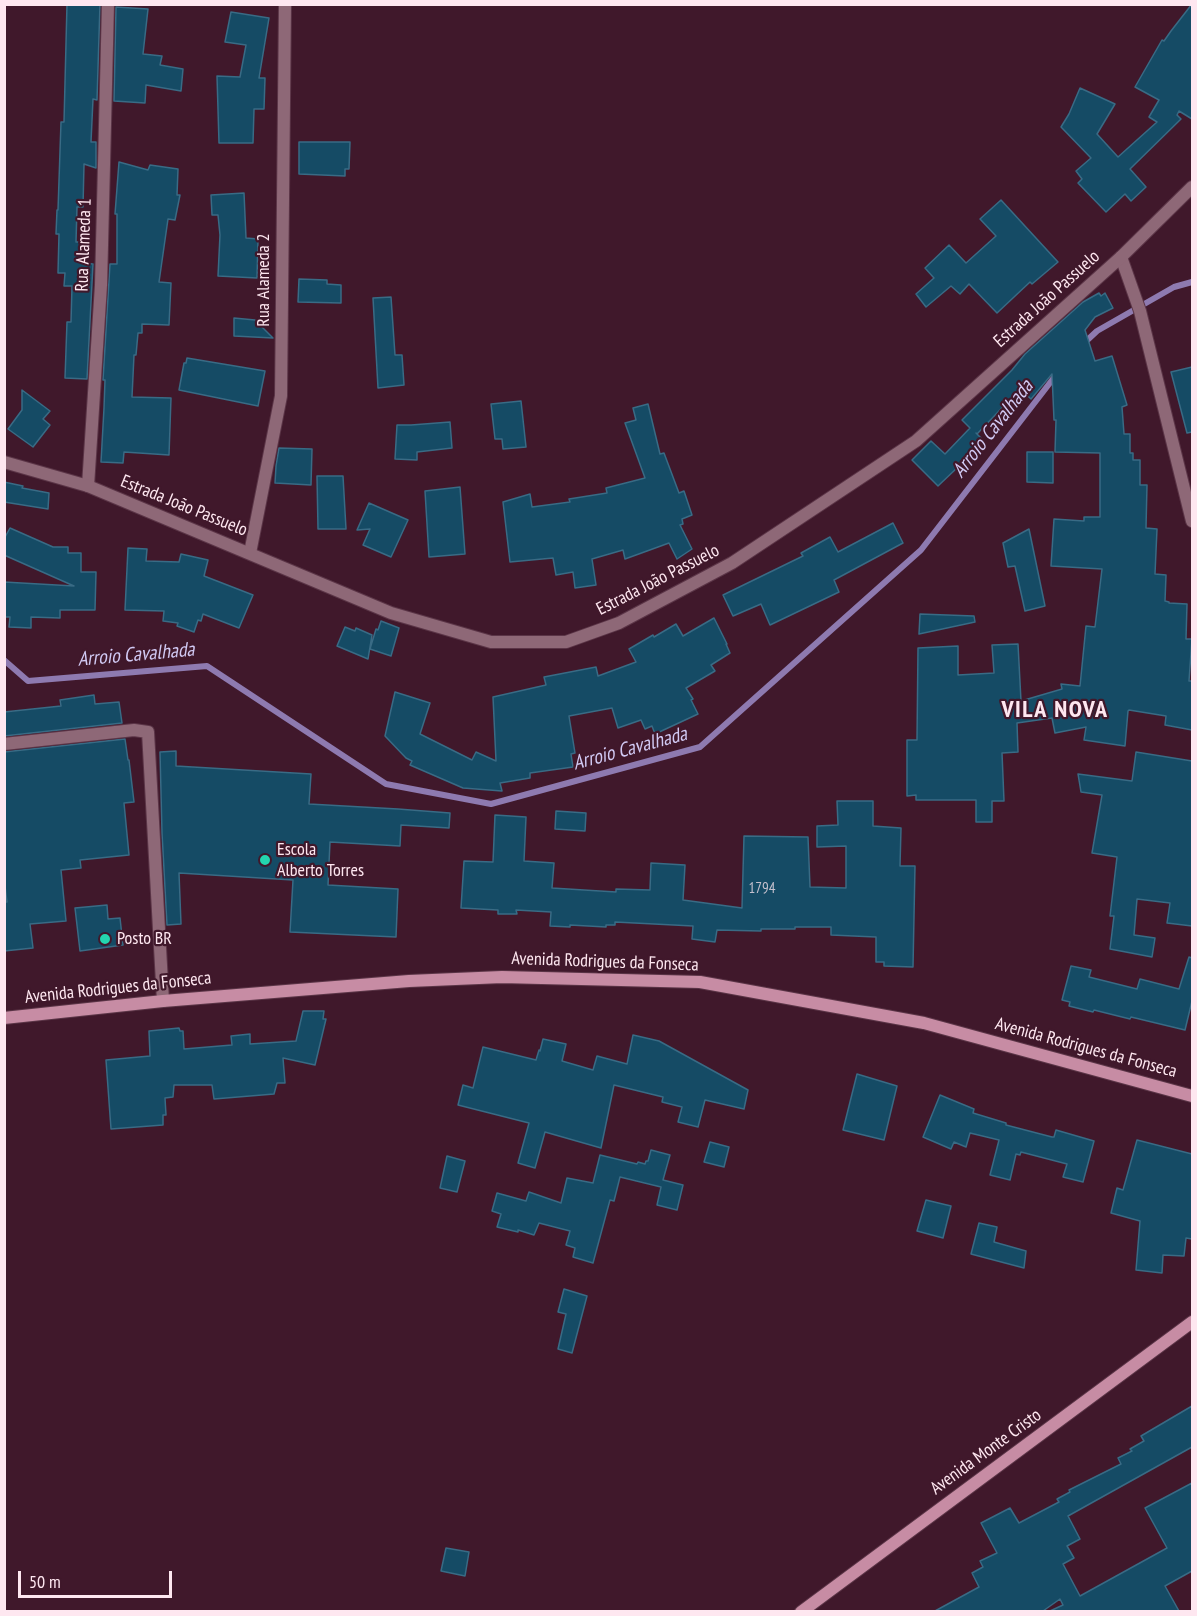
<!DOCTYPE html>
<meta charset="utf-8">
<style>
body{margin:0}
#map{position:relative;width:1197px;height:1616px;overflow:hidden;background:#40182b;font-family:"PT Sans Narrow",sans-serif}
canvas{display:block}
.frame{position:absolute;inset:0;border:6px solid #fee7f0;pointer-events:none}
.scale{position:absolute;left:18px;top:1571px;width:154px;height:27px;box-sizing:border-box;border:3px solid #fee7f0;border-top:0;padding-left:8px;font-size:18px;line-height:21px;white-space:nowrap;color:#fee7f0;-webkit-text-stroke:4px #40182b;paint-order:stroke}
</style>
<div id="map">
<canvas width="1197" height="1616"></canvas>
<div class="frame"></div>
<div class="scale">50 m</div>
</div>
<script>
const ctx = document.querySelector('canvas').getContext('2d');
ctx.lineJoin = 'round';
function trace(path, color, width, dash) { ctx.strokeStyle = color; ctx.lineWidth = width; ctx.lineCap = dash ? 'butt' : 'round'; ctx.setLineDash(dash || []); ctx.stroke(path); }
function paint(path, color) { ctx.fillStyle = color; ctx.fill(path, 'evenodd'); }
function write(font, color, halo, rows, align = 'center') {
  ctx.font = font + ' "PT Sans Narrow",sans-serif'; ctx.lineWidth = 4.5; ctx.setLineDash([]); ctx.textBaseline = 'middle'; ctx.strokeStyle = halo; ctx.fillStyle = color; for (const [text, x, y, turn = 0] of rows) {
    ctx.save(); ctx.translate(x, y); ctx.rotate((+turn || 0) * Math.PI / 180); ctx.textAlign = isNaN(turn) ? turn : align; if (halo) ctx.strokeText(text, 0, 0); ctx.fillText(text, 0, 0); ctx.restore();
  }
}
trace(new Path2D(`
 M1082,345L1097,331L1174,287L1192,282
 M4,660L28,681L207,666L386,784L491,804L700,747L921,550L1056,375`), '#8e7ab0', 6);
const building = new Path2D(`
 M67,4H100L97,100L93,99L91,142H96V168L84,164L83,207H77L76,242H84V263L93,264L87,379L65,378L67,322H71L72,286H64L65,273H58L59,234H56L57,210H58L61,122H64Z
 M1192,4V119L1179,111L1177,115L1181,119L1130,169L1146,187L1131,201L1125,194L1106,212L1078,183L1082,179L1076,171L1091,158L1061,127L1069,114L1080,88L1115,104L1097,134L1118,157L1157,122L1149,117L1159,100L1135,87L1162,40L1164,41L1171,31Z
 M116,7L148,9L143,54L162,56L160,65L183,69L181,91L146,85L145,103L114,101Z
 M231,12L269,18L259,78H265L264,109H254L253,143H219L217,76L240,77L246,45L225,42Z
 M299,142H350L349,169H345V176L299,174Z
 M119,162L148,170L150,165L178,169L177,195H180L175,220L168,219L159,282L171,283L169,325L142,324V333H138L136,355H134L132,397L171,398L169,455L124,452L123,463L101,462L104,408L105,380H103L110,264H117V214H115Z
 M244,193L246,238L258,239L257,278L218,276L220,235L218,215H212L211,195Z
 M1001,200L1058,262L1032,284L1030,282L997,313L969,284L960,294L951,286L926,307L916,294L934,278L925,268L949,245L966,263L996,236L980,219Z
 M299,279L327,280V284L341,285V303L298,302Z
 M1099,293L1101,296L1105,293L1113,308L1095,317L1085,330L1095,361L1112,356L1127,405L1122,407L1124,434H1130V453H1133V460H1140V485H1147L1146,528L1157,529L1155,574L1166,575L1165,601L1169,602V603L1187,604L1186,639H1192L1189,681H1192V730L1165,725L1166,716L1129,710L1128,711L1125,746L1084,740L1086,727L1055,733L1052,718L1017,723L1018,752L1002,753L1004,801H992V822H976V800H916V795L907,796V740H917L918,648L958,646V675L994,673L992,645L1018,644L1021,701L1062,689L1061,684L1080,686L1086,626L1095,627L1102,569L1051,566L1054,519L1084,521V517H1100V453L1055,452L1056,420H1054L1052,374L1031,399L1020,389L977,434L976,433L983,440L979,443L985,449L963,472L958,467L938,486L912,460L931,441L945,454L970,428L962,420L1012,370L1025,354L1083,302Z
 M391,297L395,355H402L404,385L378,388L373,298Z
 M234,318L255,320L273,338L234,336Z
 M187,358L265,371L258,406L179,390L184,363H186Z
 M1192,367V432L1187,433L1171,372Z
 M22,390L50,411L43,419L50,425L33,447L8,429L22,410Z
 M521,401L526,447L503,449L502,439H495L491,404Z
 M648,404L660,454L664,453L679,493L684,491L692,515L682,519L683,524L680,525L692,549L677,559L669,543L625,559L623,550L592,559L596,585L575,588L573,572L556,575L553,558L510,562L503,502L530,494L532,507L570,502L569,499L607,493L606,488L645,478L625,423L636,420L633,408Z
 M450,422L452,448L417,452V460L395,459L397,425H411Z
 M279,448L312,449L311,485L275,483L276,466Z
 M1027,452H1053V483L1027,482Z
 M317,476H343L346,529H318Z
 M4,482L23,486L22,488L49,493L48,509L4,502Z
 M460,487L465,554L429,557L425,491Z
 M369,503L408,520L391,557L363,545L370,529L357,530Z
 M893,523L903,543L834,580L839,592L770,625L761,604L733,616L723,595L803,556L801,553L830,537L838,552Z
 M10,528L53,547H68V553H81V572H96L95,610H60V618L31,617V628L9,627L10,617H4V582L74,586L4,555V539Z
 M1029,529L1045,606L1025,611L1015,566L1008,567L1003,543Z
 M128,548L147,549L146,561L179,562L181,554L208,560L204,576L253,595L239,628L203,614L201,621L198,620L194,632L177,626L178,623L163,621L164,611L125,610Z
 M920,614L974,616L975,622L919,634Z
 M714,618L727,644H726L730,653L711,665L715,671L686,688L693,699L691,700L698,714L655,734L652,726L645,729L641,720L618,728L612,708L569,716L575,753L571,754L573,767L530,773V778L500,783L502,791L463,788L410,765L412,761L406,758L385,736L395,692L430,703L420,734L472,760L476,752L496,761L493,697L546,685L544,677L596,667L598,676L636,662L629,649L653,635L654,637L676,624L683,636Z
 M381,621L399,628L391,656L370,649L376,629L378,630Z
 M345,627L355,631L356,628L372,635L368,659L337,646Z
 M94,695L95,704L119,702L122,723L4,736V712L61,706L60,700Z
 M125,739L128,760H129L134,802L124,803L129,855L80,860L81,868L61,870L66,921L30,924L33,948L4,951V902H7L4,878V752Z
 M176,751V766L311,774L309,804L398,809L450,813L449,828L401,825L400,846L330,842L328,885L398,889L396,937L290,932L293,880L179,873L181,924L167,925L162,833L160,752Z
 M1136,752L1192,761V926L1167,923L1170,903L1137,899L1134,935L1155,938L1152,957L1110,949L1114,916H1110L1117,857L1092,853L1102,795L1081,792L1078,774L1132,781Z
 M837,801H873V826L901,828L900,866H915L913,967L884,966V962H876V937L831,935V927H795V929H761V931L717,930L715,942L692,939L693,926L615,922V925H606V927L570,925V927L550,926L551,912L516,910L517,914H498V910L461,908L464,861L493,862L495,815L526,817L524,861L554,863L552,888L616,892V889L650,890L651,863L685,865L683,900L742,908L744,836L808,837L810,887L846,888V846L817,847V826L838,825Z
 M556,811L586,813L585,831L555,829Z
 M107,905L108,919L120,918L123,945L80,951L75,908Z
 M1189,957L1192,958V1001L1185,1030L1131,1017L1130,1019L1094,1010L1093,1012L1069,1006L1070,1002L1062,1000L1071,966L1091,970L1089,977L1137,989L1140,979L1179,989Z
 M303,1011H324L323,1019H326L315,1065L283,1058L285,1083H277L274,1094L214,1099L212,1085H174L173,1097L165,1098L166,1115H163V1125L111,1129L106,1060L150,1056L149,1031L179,1028L180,1031H183L184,1049L232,1045L231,1036L250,1034V1044L296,1041Z
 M633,1035L659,1041L748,1090L744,1109L705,1100L698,1127L678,1122L682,1107L662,1102L663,1097L614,1085L601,1148L545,1132L535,1168L518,1163L529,1123L458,1105L463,1085L473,1088L483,1047L536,1060L539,1050L540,1051L543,1039L566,1044L562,1061L593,1070L597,1056L627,1064Z
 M857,1074L897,1086L884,1140L843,1130Z
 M940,1095L974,1109L973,1113L1006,1123V1125L1052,1137H1054L1056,1130L1094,1141L1083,1182L1063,1177L1067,1164L1021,1152L1020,1155L1016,1154L1010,1180L990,1175L999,1140L970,1133L966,1147L954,1142L951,1149L923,1137Z
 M1137,1140L1192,1154V1239L1186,1238L1184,1256L1163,1255L1162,1273L1136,1270L1140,1221L1111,1213L1117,1188L1123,1190Z
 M710,1142L729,1147L724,1167L704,1162Z
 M651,1150L670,1155L663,1180L683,1185L677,1210L657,1205L661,1187L620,1177L614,1201L610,1200L593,1263L573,1257L575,1248L566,1245L570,1231L539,1223L534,1235L518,1230V1232L497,1227L501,1214L492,1211L497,1193L526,1201L529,1192L561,1203L567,1178L593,1183L600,1155L637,1164L638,1162L645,1164L646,1161H648Z
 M447,1156L465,1161L457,1192L440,1188Z
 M926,1200L951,1206L943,1238L917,1231Z
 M979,1223L997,1227L994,1242L1026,1251L1024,1268L971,1254Z
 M564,1289L587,1296L572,1353L558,1349L566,1314L558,1312Z
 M1192,1406V1447L1068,1516L1080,1539L1067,1546L1074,1558L1063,1564L1080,1596L1167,1548L1145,1508L1192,1483V1571L1165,1586L1179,1611H1050L1063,1605L1060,1599L1043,1611H935L979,1587L972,1573L983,1567L980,1561L997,1553L981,1523L1010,1508L1019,1523L1059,1502L1057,1499L1070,1492L1069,1490L1121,1464L1118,1458L1132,1451L1130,1449L1144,1441L1141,1436Z
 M446,1548L469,1552L465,1576L441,1571Z`);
paint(building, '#154b65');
trace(building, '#396b85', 1.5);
const minor = new Path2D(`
 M1121,257L1140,311L1192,521
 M88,486L101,285L108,4
 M250,553L281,396L285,4
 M4,744L134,730L148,732L163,1001`);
const tertiary = new Path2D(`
 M4,462L88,486L391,613L491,642H566L619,623L732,563L916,441L1121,257L1192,187`);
const secondary = new Path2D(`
 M4,1018L163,1001L409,981L502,977L700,982L924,1023L1192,1096
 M801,1612L1192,1322`);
trace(minor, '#5b3547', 14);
trace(tertiary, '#5b3547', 14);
trace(secondary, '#5b3547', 14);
trace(minor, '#8e6877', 12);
trace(tertiary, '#8e6877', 12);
trace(secondary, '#c78ca4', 12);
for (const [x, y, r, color] of [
 [265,860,6,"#24d5af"],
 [105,939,6,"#24d5af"]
]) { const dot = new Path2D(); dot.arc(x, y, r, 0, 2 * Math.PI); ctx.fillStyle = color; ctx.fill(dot); trace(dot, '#40182b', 2); }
write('15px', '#c4c0cd', null, [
 ["1794",762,889]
]);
write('18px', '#fee7f0', '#40182b', [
 ["Rua Alameda 1",84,245,-88],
 ["Rua Alameda 2",264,280,-90],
 ["Estrada João Passuelo",1047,299,-42],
 ["Estrada João Passuelo",184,506,22],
 ["Estrada João Passuelo",658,580,-27],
 ["Avenida Rodrigues da Fonseca",605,962,2],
 ["Avenida Rodrigues da Fonseca",118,988,-6],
 ["Avenida Rodrigues da Fonseca",1086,1048,15],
 ["Avenida Monte Cristo",986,1452,-36]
]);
write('18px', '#fee7f0', '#40182b', [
 ["Escola",277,850],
 ["Alberto Torres",277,871],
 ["Posto BR",117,939]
], 'left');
write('italic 20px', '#d1c9f3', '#40182b', [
 ["Arroio Cavalhada",993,429,-52],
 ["Arroio Cavalhada",136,655,-5],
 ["Arroio Cavalhada",630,749,-15]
]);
ctx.letterSpacing = '1.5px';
write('bold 24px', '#fee7f0', '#40182b', [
 ["VILA NOVA",1055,710]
]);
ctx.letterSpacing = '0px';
</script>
